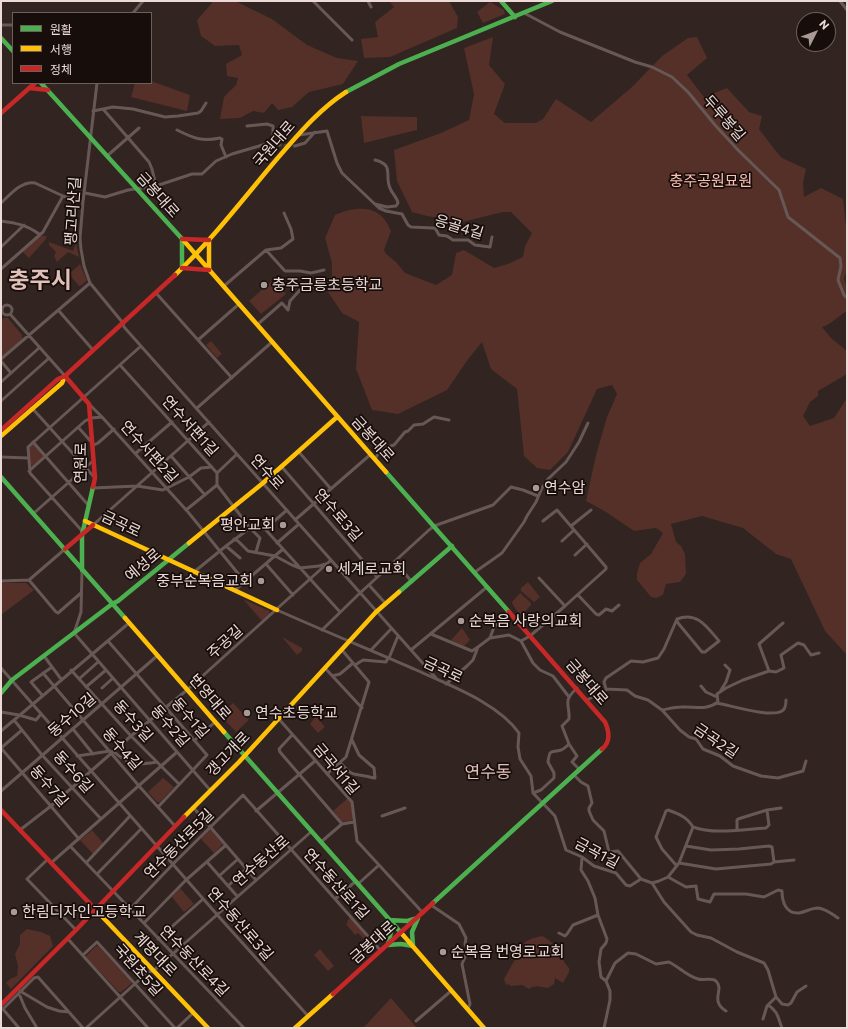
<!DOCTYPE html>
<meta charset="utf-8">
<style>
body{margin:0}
#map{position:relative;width:848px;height:1029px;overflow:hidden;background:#312421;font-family:Commissioner,"Noto Sans KR",sans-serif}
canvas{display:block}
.frame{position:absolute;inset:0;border:2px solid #ebdad6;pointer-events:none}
.legend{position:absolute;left:12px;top:12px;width:140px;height:72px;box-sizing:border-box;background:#170d0a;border:1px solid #6c5f5c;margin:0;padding:5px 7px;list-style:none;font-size:12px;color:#ebdad6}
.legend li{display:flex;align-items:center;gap:8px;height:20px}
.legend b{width:20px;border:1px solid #6c5f5c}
.north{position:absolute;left:796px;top:12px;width:40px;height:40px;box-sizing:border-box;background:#170d0a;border:1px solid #6c5f5c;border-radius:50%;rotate:48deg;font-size:11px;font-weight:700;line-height:16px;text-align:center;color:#ebdad6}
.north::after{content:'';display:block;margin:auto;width:14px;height:18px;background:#aa9a97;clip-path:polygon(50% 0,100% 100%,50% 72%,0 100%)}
</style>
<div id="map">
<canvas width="848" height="1029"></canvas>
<div class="frame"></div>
<ul class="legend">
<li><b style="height:5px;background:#4caf50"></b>원활</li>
<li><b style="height:5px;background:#ffc107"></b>서행</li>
<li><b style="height:5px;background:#c62828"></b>정체</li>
</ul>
<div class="north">N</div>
</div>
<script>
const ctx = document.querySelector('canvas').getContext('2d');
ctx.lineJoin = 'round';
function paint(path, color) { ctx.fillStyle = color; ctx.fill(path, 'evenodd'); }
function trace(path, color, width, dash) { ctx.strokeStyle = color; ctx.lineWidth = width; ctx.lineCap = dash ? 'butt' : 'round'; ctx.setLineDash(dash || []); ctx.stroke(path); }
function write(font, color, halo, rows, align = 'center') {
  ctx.font = font + ' Commissioner,"Noto Sans KR",sans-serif'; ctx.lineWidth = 3.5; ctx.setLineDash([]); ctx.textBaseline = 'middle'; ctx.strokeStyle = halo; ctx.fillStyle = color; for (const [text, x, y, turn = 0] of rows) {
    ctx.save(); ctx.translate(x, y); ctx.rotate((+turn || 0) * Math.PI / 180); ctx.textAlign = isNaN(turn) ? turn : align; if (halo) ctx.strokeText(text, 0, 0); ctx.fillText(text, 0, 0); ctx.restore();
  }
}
paint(new Path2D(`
 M209,1H235L272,19L307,45L337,58L358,61L343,84L309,92L292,107L278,110L272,103L264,113L253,111L240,118L220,119L224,97L236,85L238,78L227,76L226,64L242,55L239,45L215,46L201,36L197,20L212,3Z
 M389,1H449L458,17L457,28L390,57L364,58L361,39L378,37L375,22L394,7Z
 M490,2L504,10L505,14L483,23L477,12Z
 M493,37L489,65L505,84L494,114L505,123H536L543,119L556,99L591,122L633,86L662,56L688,38L697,37L707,58L687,75L704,97L727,88L749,112L762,116L759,129L775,150L782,158L806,169L803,183L804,197L821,188L843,199L847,235V269L844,279L847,288V311C838,316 832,324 822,327L831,338L847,351V374L818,391V396L810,402L803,416L810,426L834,418L847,398V655L825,631L791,559L776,554L743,528L702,516L671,524L676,542L681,546L685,554L686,574L680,582L666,584L663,595L656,598L651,597L637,580V573L640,563L651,554L663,533L656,528L634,531L606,512L586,501L596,455L607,417L617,394L612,385L597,389L568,452L550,470L537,468L524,456L517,389L491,369L482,342L469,358L447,390L398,414L372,410L356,369L359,322L342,313L324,286L332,276V263L325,238L335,215C351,208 373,204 385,220C387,223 389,227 391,231L384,250L386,254L396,262L405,273L436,285L452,275L456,253L464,250L494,268L508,264L523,257L525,246L532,233L511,212H503L462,222L427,216L412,212L397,181L394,150L441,133L469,120L474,94L464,48Z
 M151,81L190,95L187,111L131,97L135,83H151Z
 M361,116L417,117V130L364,143Z
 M39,236H46V239L29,258L22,251Z
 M49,242L73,251L76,243L79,257L68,252L57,262L54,256L56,252L49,245Z
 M80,264L87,280L82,285L79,286L69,274Z
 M273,280L286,294L261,314L249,301Z
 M4,318H8L22,335V339L1,357V320Z
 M211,341L222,354L217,358L206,345Z
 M33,443L45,457L33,467L30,466L29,447Z
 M528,582L540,597L534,602L521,591V588Z
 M1,583H26L34,590L1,615Z
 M520,593L531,603V605L523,614H519L513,605L512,602Z
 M243,599L269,611L270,613L262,621Z
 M462,628L470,640L464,646L452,641L451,640Z
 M282,637L302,648V651L297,655Z
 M233,703L249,720L236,732L220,715Z
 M316,716L325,727L318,733L310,724Z
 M163,778L174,787L160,802H157L148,792Z
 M348,798L352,802L354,818L350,821L342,822L333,811Z
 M210,829L223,844L214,853L201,839Z
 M92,830L103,843L93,854L80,840Z
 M180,888L194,904L184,912L172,897Z
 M350,918L374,945L371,947L358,933L355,935L346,924L348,922L347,921Z
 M27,929L41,932L50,936L53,946L11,989L6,983L10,979L17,976L18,966L15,954L20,944V935Z
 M542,936C559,944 558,956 569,968V972L563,983L555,978L554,984L548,988C540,987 536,984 529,989L522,985L510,986L509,984L506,985L504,979L514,961L521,954L520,948C526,939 533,938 542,936Z
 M96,946H98L131,982V984L121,992H119L86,957L87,955Z
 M320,949L334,966L328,971L314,955Z
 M391,998L417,1028H364L365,1026Z`), '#543029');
trace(new Path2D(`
 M279,145L295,146`), '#4d3f3c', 3, [3, 1.5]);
trace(new Path2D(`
 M313,1L352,40
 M368,1L371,7
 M840,1L847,10
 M133,13L143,1
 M524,13L560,32L635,62L652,67L672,77L688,92L715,125L738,150L779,190L788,217L840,258L841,266L838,280L844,295L847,298
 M1,25H13
 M97,83L83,202L80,238L81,249L84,266L90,283L123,323L124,327L411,650L487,587
 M103,109L149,162L152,169L156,186
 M93,111L113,107L133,109L165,117L178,116L198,113L201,111L206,103
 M247,126L267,124L273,126V144
 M177,130C193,138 202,142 220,138L222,139L221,145L226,157
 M299,135L327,131L337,163L342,173L379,208L386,211L402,214L408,225L411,227L432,228H435L439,235L447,236L453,240H468L475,245L490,247L492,237
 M295,146L305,143L315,132
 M107,156L139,128
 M375,160C395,165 384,175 390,188C392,194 397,197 398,203L396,206L387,207L375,204
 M85,193L105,197L128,190L156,186L192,174H202L216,161L232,154L266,144L279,145
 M1,203C11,194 21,181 35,183L63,196L83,202
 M1,221C16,223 27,225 39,234
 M1,247L24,225
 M266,250L285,271H300L311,273L324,270
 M1,269L43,232L63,196
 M224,286L266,250L281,248L293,239L291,229L284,213
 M156,293L232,378
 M2 310a5 5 0 1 1 10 0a5 5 0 1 1-10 0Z
 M288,310L290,301L300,290L304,288L313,287L318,284L321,285
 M59,311L93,350
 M10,314L65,376
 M258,324L282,303L288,310
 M198,340L239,304
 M1,359L90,283
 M1,361L11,373
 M120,365L217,473V485L250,528L265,529L340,612
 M1,382L39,348
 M1,401L48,359
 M89,404L102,417
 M32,408L95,478
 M197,408L272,342
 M78,427L94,445L98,443L114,429
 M33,442L89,506
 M298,451L331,489
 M136,453L172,422
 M171,456L205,495
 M1,457L28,458
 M375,459L381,449L394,445L405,432L408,431L414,425L423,424L434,417L449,420
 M281,466L377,577
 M29,471L85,421L91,418L102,417L188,512L245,582
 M217,473L237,454
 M93,488L137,486L163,490L189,477L201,468L212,467
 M186,510L217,485
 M34,513L94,460
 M295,520L371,454
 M93,525L209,422
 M571,526L591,510
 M265,529L287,510
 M83,532L30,473L28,447L141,346
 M234,539L238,541L248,551L275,556L292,565L300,568L319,566L326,564
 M562,541L574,530
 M277,543L299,524
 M226,546L240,558
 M575,555L587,544
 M395,562L412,582
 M266,564L293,595
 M82,570L81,612L74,633L210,790
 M194,572L226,546L250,528L260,538L256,552
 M475,572L502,553L524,522L527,516L536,502L542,488L548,479L566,462L579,442L588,423
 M539,578L565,606
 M29,580L56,612L58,613L81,593
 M29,580L65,549
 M1,581L29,580
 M369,585L386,604
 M235,590L283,549
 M578,595L596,614L599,615L606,609L612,611L619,605
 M277,610C322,630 368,649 414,669C448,685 497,702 519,733L518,747L520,759L531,776L533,793L555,816L566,850L582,857L594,866L616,873L626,885L630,886L641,879L652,883L659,881L668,877L679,863L693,827C687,817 679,814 668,810L666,811L656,837L662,849L676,865
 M322,630L360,593L429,530L434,526L493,505L511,487L523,490L538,496
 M431,634L472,651L478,647
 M490,638L509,635L521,641L530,636L565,606L606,569V567L557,510L543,521
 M108,641L207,755L158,807
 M521,641L533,663L540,670L553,676L569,697
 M371,650L391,629
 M411,650L436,678
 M44,656L61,679
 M389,658L398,636
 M355,665L363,660L386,662L388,658
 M1,668L220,918L308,1016
 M325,668L362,708
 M71,670L131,736L179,784
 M769,671L759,644L783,623
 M43,673L139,786L175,826
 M332,676L340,674L353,663
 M79,679L98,662
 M446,684L467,666L473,660L478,647L490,638L494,627L509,611
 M701,686L706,692L717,697
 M86,687L106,670
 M102,688L113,678
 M577,688C562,702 570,703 569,719L562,726L569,744L577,756L572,762L580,770
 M606,689L604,682L606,678L631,661L643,662L658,658L664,649L677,619C697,611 707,627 719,641L705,652H702L678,623L677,619
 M721,690L726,682L730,670L725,665
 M42,695L31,682L52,667
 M587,700L605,691L606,689L627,690L635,696L648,700L662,710L680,730L689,737L696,739L703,749L720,756L733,766L761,776L778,778L803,771L806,761
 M716,703C730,705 770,718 782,711C786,709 786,704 786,700
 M662,710C668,709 674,707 681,707C694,706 706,711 718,702L717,694L726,688L743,680L769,671L776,672L784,668L781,655L798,643L804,645L811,655L819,653
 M1,712L19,715L36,720L41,714
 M278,718L352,802L357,841L423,913
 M14,720L42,755L101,819
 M73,729L93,754
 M1,731L129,623
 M292,735L279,749L280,752L342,824
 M195,740L215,722
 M1,748L79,839
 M1,748L22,730
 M113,751C130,766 135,765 157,762
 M77,756L110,751
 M340,763C344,766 349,773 354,774C360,775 367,776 374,778H375L374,768L359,755L352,740
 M327,774L346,757L369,682L342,650
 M574,775L581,782L588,786L592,803L589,808V811L593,820L604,831L609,852L618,851L641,879
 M1,791L157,656
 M533,793L541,790L554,778V773L548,762C550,748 551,753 561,750C564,749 567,746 569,744
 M193,807L256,880
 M767,810L781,808
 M256,811L315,761
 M382,816L405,808
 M693,827C715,835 743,829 766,828L769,825L767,810L738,819L737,820V830
 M20,830L51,806L131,736L187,690L331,560
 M321,842L342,824L354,822
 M71,847L244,1028
 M582,857L581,870L588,881L595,898L598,915L607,939L606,943L601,949L599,962L601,977L606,981L610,991V1000L604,1028
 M48,859L27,879L76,930
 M207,862L237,896
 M774,862L794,860
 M51,863L177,752
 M86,863L130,816
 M679,863L716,869L771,864L774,862L772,847L769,846L739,849L711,850L686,846
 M97,874L141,829
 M219,876L238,859
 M668,877L686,887L696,886L698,899L710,902L714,894H746L764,897L778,890L782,891C782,902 786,914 799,913C806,912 811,908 818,908C826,909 832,914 838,918
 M652,883L664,902L691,932L697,935L711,938L737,952L764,963L768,970L776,997L782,1004L788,1005L791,1003L797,992L806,986
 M358,884L379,865
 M228,886L246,869
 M335,899L356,881
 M431,905L459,924L466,938L465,944L468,950L462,964L470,1004L468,1009
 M130,909L176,861L243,795L381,951
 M144,923L186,880L226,845
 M559,933L565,936L567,934L573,925L598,915
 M68,939L148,1028
 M158,939L203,899
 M83,955L97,942L175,1028
 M606,981L615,963L628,953L636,954L656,964L669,962C679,967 687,976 698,979C704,981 712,977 716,981C725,990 709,1000 726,1011
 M20,991L47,1007L59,1011L69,1012
 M20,996L25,1008L37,1028
 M768,1005C778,1011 778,1018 782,1028
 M2,1008L19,1028
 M3,1009L34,978L38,977L83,1028
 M763,1019L767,1006L776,997
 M416,1021L451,991
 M86,1028L148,972L153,971L159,966L312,831
 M177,1028L193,1013`), '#685855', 3);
trace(new Path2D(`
 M501,1L515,17
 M1,38L13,51
 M41,83L184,241
 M346,92L399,64L552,1
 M182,239V268
 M386,472L509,612
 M1,477L125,618
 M82,570V535L93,487
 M399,592L452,546
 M1,693L12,680L112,604L118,601L189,543
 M224,732L403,935
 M433,903L602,749
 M418,918L412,932L413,946L401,944L388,945L391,932L389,920L407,921Z`), '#4caf50', 4.5);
trace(new Path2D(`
 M209,240V270
 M184,241L386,472
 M175,275C212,240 243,199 276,160C297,136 318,110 346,92
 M1,436L62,383L65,376
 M85,521L277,610
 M189,543L263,483L337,417
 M125,618L224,732
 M184,817L239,762L376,612L399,592
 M95,909L208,1028
 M403,935L484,1028
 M295,1028L333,994`), '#ffc107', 4.5);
trace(new Path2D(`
 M29,88L48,90
 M1,113L35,83
 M182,239L209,240
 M182,268L209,270
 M65,376L89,404L95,478L93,487
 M1,430L58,379L65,376L175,275
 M65,549L93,525
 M509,612L605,722C609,731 611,742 602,749
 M1,810L95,909
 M333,994L433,903
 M1,1005L76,930L184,817`), '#c62828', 4.5);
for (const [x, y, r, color] of [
 [264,285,4,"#aa9a97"],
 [536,488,4,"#aa9a97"],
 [283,525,4,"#aa9a97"],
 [329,569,4,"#aa9a97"],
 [261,581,4,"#aa9a97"],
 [461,621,4,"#aa9a97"],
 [247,713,4,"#aa9a97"],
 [14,912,4,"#aa9a97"],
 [443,952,4,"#aa9a97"]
]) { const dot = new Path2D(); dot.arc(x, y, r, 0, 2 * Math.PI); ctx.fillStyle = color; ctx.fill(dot); trace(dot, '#170d0a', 1.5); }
write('15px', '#ebdad6', '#170d0a', [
 ["두루봉길",724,118,49],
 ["국원대로",274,144,-49],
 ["금봉대로",158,195,48],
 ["팽고리산길",73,211,-86],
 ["응골4길",459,227,17],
 ["연수서편1길",190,426,48],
 ["금봉대로",373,439,48],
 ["연수서편2길",149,452,48],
 ["연원로",81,463,-89],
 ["연수로",267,472,48],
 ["연수로3길",338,515,49],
 ["금곡로",121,524,25],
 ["예성로",143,565,-40],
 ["주공길",225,642,-42],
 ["금곡로",443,670,25],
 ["금봉대로",587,682,49],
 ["번영대로",210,697,49],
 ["동수10길",72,715,-41],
 ["동수1길",190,718,49],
 ["동수3길",133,721,48],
 ["동수2길",170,726,49],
 ["금곡2길",716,741,34],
 ["동수4길",122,749,49],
 ["갱고개로",228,754,-46],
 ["금곡서1길",336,769,50],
 ["동수6길",73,772,48],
 ["동수7길",49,786,49],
 ["연수동산로5길",179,844,-45],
 ["금곡1길",597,853,28],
 ["연수동산로",261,861,-41],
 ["연수동산로1길",336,884,48],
 ["연수동산로3길",240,924,49],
 ["금봉대로",373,942,-42],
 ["계명대로",155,954,46],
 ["연수동산로4길",194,961,46],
 ["국원초5길",138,970,48]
]);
write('15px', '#fdbfb2', '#170d0a', [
 ["충주공원묘원",711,181]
]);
write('15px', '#ebdad6', '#170d0a', [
 ["충주금릉초등학교",272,285],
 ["연수암",544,488],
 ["평안교회",275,525,"right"],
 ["세계로교회",337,569],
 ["중부순복음교회",253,581,"right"],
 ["순복음 사랑의교회",469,621],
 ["연수초등학교",255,713],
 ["한림디자인고등학교",22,912],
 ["순복음 번영로교회",451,952]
], 'left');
write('17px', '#e1c0ba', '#170d0a', [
 ["연수동",488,772]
]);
write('bold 23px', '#e1c0ba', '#170d0a', [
 ["충주시",40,280]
]);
</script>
